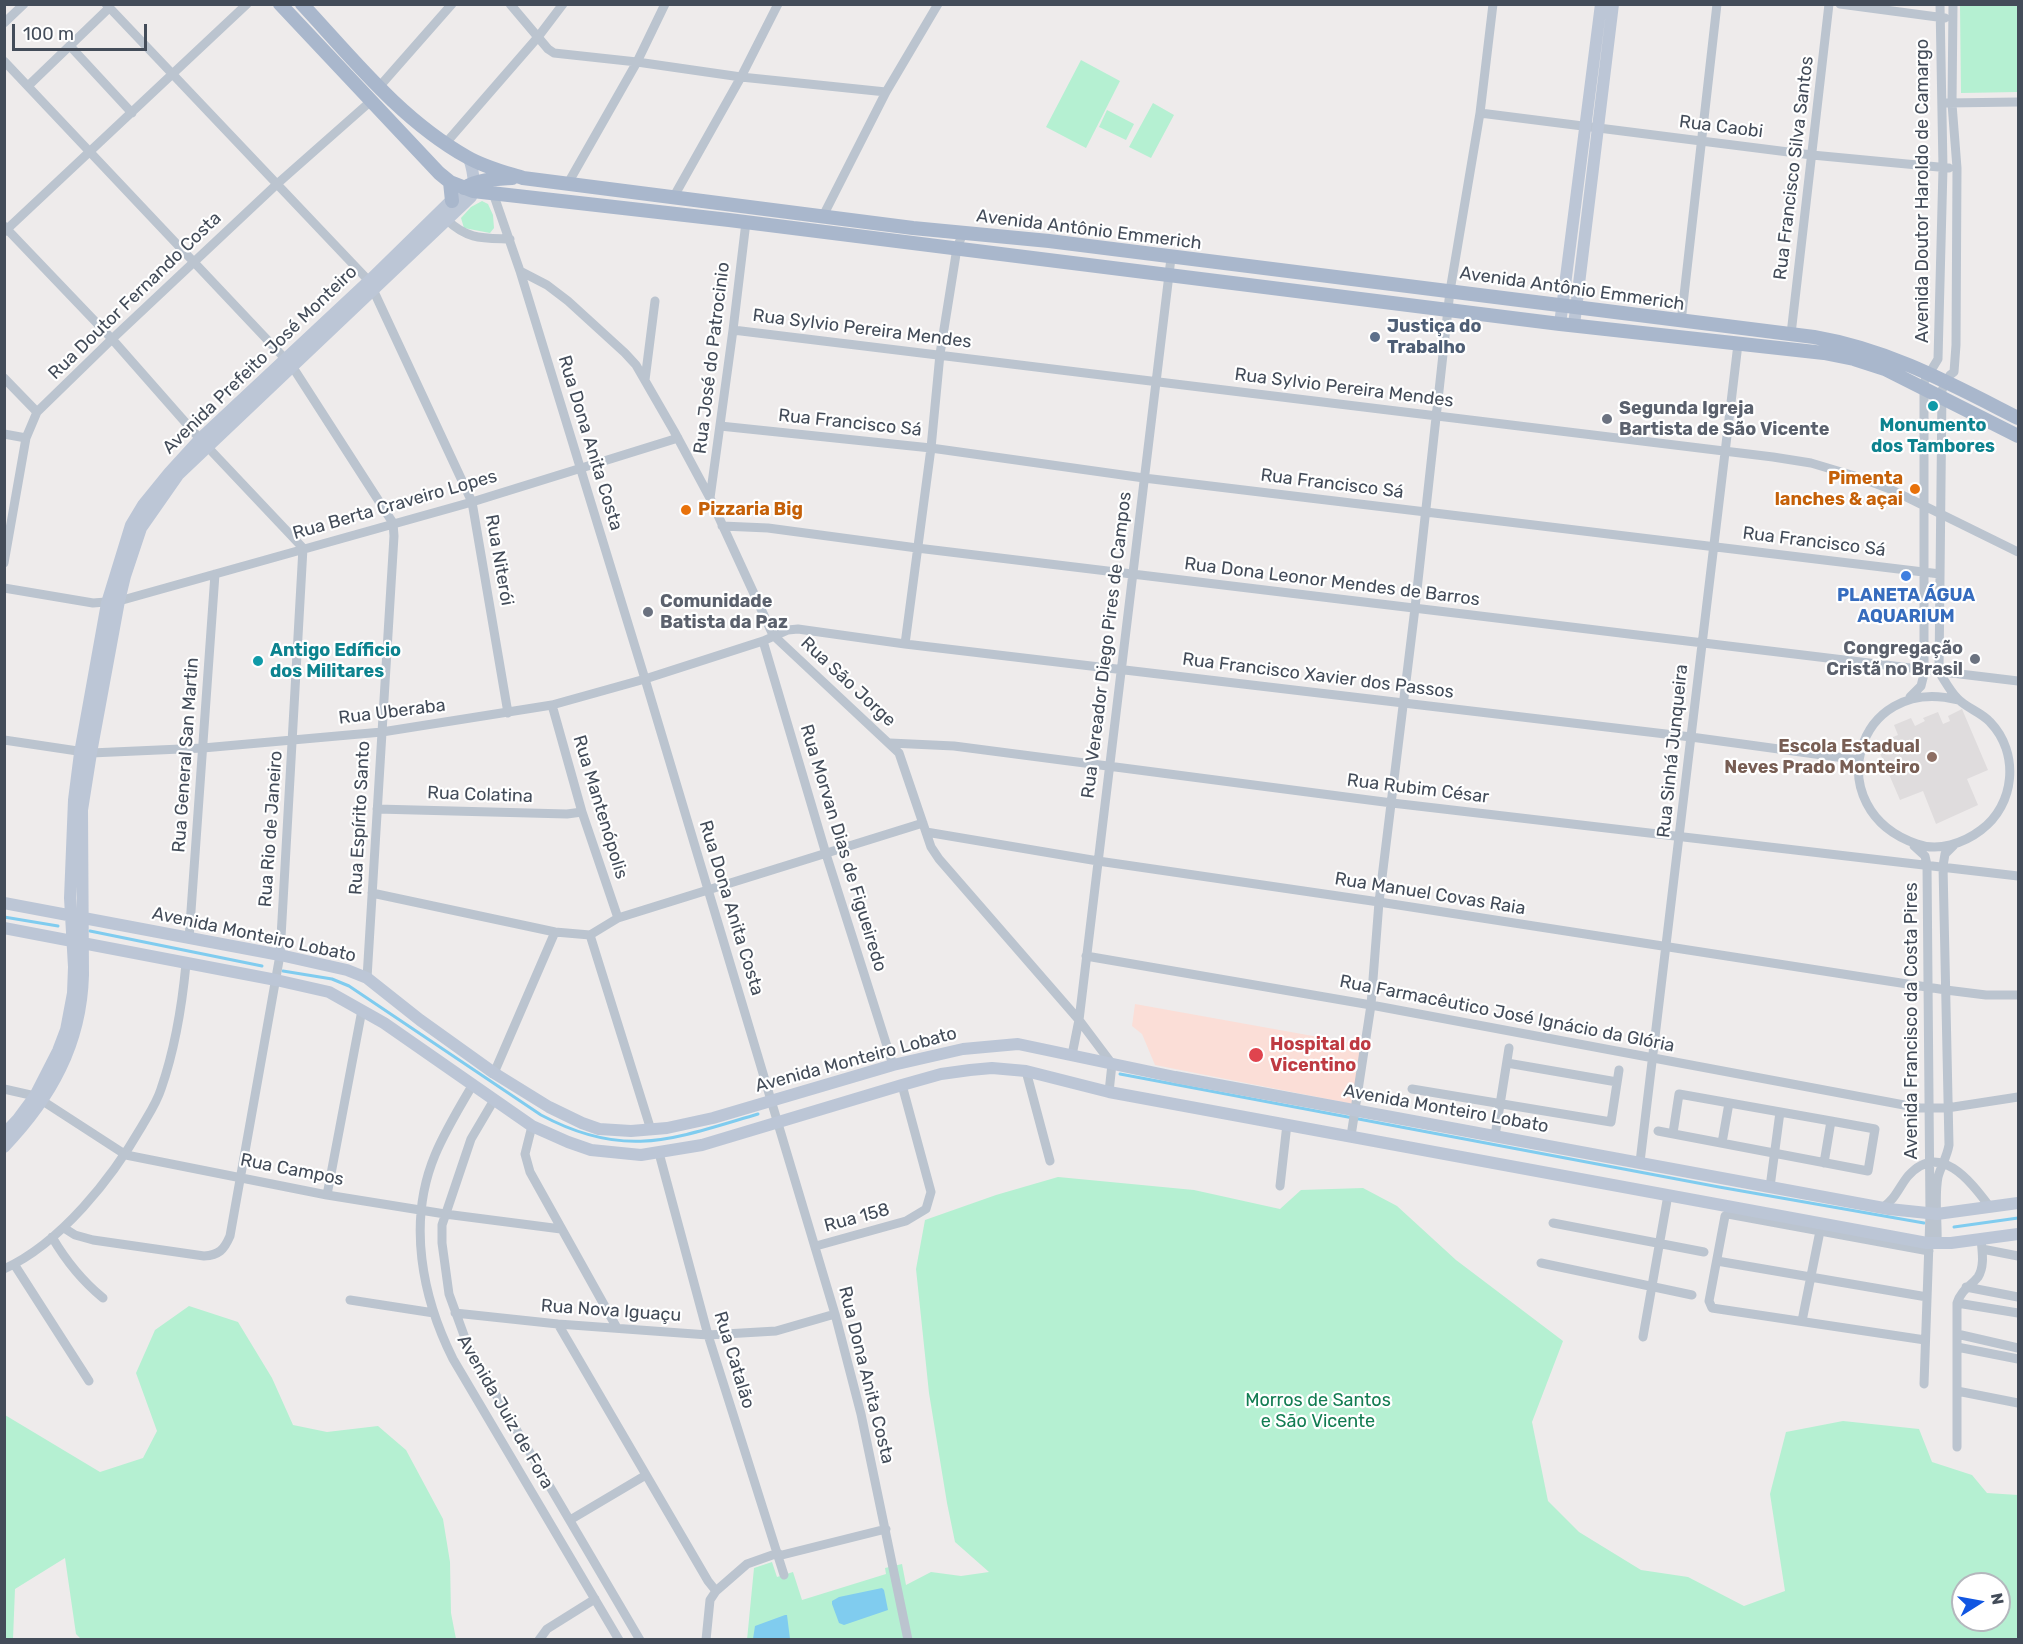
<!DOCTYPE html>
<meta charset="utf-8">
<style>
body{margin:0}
#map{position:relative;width:2023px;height:1644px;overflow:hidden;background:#eeebeb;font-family:Rubik,sans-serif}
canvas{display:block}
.frame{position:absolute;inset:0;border:6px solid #434c59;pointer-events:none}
.north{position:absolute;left:1951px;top:1572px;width:60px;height:60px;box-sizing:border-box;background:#fff;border:2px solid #b4b7bd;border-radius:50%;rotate:79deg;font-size:16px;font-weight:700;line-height:24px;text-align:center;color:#434c59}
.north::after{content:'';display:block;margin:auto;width:21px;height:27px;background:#1156e2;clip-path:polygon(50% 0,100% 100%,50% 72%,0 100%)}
.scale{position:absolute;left:12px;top:24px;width:135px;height:27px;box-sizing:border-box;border:3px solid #434c59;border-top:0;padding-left:8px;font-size:18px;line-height:21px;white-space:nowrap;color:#434c59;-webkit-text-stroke:4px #fff;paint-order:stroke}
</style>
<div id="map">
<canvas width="2023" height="1644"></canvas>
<div class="frame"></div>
<div class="north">N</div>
<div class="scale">100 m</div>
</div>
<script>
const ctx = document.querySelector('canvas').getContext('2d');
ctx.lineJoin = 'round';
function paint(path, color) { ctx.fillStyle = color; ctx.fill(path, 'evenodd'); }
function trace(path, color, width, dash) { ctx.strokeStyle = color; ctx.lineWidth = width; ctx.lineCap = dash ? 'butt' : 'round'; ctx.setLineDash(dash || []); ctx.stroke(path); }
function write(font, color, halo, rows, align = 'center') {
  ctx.font = font + ' Rubik,sans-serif'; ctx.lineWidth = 4.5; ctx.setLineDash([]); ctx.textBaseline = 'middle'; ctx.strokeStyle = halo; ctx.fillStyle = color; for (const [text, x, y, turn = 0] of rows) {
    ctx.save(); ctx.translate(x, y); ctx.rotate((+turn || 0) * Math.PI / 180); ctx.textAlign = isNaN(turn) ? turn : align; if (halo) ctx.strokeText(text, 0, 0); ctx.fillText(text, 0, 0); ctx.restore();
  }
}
paint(new Path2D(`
 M1962,709L1988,770L1967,779L1978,805L1936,824L1923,791L1900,800L1876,744L1898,735L1894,725L1911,718L1915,726L1925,721L1923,718L1938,712L1943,724L1950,721L1948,716Z`), '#dfdcdd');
paint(new Path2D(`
 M1135,1004L1363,1045L1353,1104L1155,1065L1142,1034L1132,1026Z`), '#fbded7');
paint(new Path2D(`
 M1960,5H2018V92L1961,93Z
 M1081,60L1120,81L1086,148L1046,127Z
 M1153,103L1174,115L1151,158L1129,147Z
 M1107,110L1134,124L1126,140L1099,127Z
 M482,201L488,204L493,215L494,228L490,233L464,228L461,218L471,207Z
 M1058,1177L1194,1190L1280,1209L1301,1190L1363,1188L1397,1206L1456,1260L1563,1341L1532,1422L1548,1501L1579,1532L1641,1570L1688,1577L1744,1606L1785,1591L1770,1494L1786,1432L1843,1421L1919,1429L1932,1462L1972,1475L1987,1493L2018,1495V1639L747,1640L754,1568L772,1562L777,1577L793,1572L802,1600L886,1574L885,1568L902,1564L906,1585L931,1572L961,1576L989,1572L955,1542L947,1503L929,1393L916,1269L925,1220L996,1195ZM1963,1584H1999V1620H1963Z
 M189,1306L238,1322L272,1378L293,1425L327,1432L378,1426L406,1450L443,1519L450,1562L451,1613L456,1639H81L76,1634L65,1558L15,1589L13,1639H5V1415L100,1472L143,1458L157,1431L136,1373L155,1330Z`), '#b5f0d2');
paint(new Path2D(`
 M882,1588L884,1590L888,1610L844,1625L839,1623L832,1604V1601L839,1597Z
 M785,1615H787L790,1639H753L755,1626Z`), '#80ccef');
trace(new Path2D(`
 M4,917L58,926
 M90,931L262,966
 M283,971L332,979L349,986L541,1115C625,1160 673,1139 758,1114
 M1120,1074L1719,1187L1924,1223
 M1954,1227L2018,1218`), '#80ccef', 3);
trace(new Path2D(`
 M106,4L369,281L472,502L508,713
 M510,4L548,49L554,53L637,62L741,77L886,92
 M1840,4L1945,18
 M1953,4L1952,104L1957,168L1956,345L1954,372L1950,375L1942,390L1939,672C1945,681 1950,691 1957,698C1966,708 1981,712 1990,722C2020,753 2015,805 1981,830C1964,843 1938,852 1917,844C1817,810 1855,673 1958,700
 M4,23L24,4
 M70,46L132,113
 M4,61L292,366L393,523L394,536L367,978
 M28,86L109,8
 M379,87L452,4
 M1947,103L2018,102
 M1480,113L1812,155L1949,168
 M445,144L538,37L563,4
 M567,185L637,62L665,4
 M493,193L520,271L645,679L835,1314L861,1414L908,1640
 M673,198L741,77L778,4
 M823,216L886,92L938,4
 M447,220C468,240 483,238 510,239
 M4,226L112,339L200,439L303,548L280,955L230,1236C224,1250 219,1255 204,1256L93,1240L75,1235L64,1228
 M4,232L247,4
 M520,271L547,285L568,301L625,353L636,365L674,431L710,498L773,635L899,753L931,847L939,859L1079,1020L1112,1064L1109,1092
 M1681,322L1717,4
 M733,330L1773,457L1811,463L1858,477L1890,489L2018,552
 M1791,334L1829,4
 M4,378L37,412
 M645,380L655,301
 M720,426L931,448L1144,478L1940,574
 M4,434L26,438
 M710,498L733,330L746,222
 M722,526L768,528L917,548L2018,681
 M4,563L26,438L37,412L112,339L277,184L371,101
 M4,588L93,603L119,601L472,502L678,438
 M763,641L826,854L893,1065
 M905,644L931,448L940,354L957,248L963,233
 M1910,697L1921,686L1924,674V382L1938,359L1943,168L1940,4
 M552,705L582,812L618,918
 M4,740L91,753L203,748L382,732L552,705L645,679L763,641L788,630L798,629L905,644L1691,737L1859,760
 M890,743L954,746L1392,803L2018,876
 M377,809L567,814L582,812
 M926,832L1098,861L1379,902L1946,990L1986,995H2018
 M1914,846L1925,856L1927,865L1930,1214L1924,1384
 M372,893L555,932L590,935L618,918L923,823
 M590,935L651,1130
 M189,939L215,574
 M1086,956L1371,1005L1920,1108H1947L2018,1097
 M1072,1055L1079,1020L1171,258
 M1507,1063L1617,1082
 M1026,1071L1050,1161
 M494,1073L555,932
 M472,1086C459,1108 445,1131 435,1155C407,1222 422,1297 453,1359L619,1640
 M4,1089L35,1096L126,1155L327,1195L445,1214L561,1229
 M1412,1089L1611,1122L1619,1070
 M494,1100L471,1139L442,1225V1243L449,1294L469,1349L640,1640
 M532,1126L525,1154L530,1172L617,1328
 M1658,1131L1868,1171L1875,1129L1831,1121
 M1673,1133L1679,1094L1831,1121L1824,1163
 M1351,1136L1371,1005L1379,902L1415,608L1450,291L1480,113L1493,4
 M1495,1136L1509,1048
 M1722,1143L1729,1103
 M659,1153L708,1335L784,1575
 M1640,1162L1738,344
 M1280,1186L1287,1124
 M1770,1187L1780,1112
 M327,1195L362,1010
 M1882,1208C1895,1200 1899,1187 1908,1176C1940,1140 1971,1182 1990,1207
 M1553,1223L1704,1252
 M52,1237C66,1261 81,1280 103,1298
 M1937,1243C1938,1222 1934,1198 1938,1177C1941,1166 1947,1157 1949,1145L1943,866L1945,854L1954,845
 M816,1246L906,1221L926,1209L931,1192L902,1085
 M1982,1249L2018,1256
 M1717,1261L1927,1297
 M1541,1263L1692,1295
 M14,1264L89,1381
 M4,1269C61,1243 112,1178 142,1126C149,1114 157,1102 161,1089C175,1049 182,1006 186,964
 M1966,1287L2018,1297
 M350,1300L434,1313
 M1957,1303L2018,1313
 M455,1313L558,1324L708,1335L776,1331L835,1314
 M1802,1321L1820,1231
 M558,1324L708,1581L716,1591
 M1957,1334L2018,1348
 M1643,1337L1668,1195
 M1925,1340L1712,1308L1709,1301L1725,1216L1728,1214L1929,1251
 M1957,1347L2018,1359
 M1957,1391L2018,1403
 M1957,1447V1303C1961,1290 1970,1287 1978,1277C1985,1266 1982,1251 1981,1239
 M570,1520L646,1475
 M778,1556L886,1529
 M539,1640L547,1629L595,1599
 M706,1640L710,1600L716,1591L747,1564L778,1553`), '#bbc4cf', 9);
trace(new Path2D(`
 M1560,324L1601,4
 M1574,325L1613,4
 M4,903L280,955L347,970L367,978L420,1020L494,1073L549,1107L582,1123L599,1129L631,1131L667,1128L713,1118L893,1065L963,1049L1018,1044L1175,1077L1889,1209L1937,1214L2018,1203
 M4,928L276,980L329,992L384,1023L532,1126L568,1142L591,1150L641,1155L702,1145L902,1085L941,1074L970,1070L992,1068L1026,1071L1109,1092L1927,1243H1951L2018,1234
 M4,1134L18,1119L35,1096L58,1051L66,1030L73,993L74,967L70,898L74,800L80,753L107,603L131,525L143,505L169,473L200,439L369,281L464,188
 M4,1147C51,1098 81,1044 83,975L82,810L91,753L119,601L125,576L141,528L178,475L471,197C476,185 473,170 469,158`), '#bcc6d6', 12);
trace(new Path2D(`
 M280,4L439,173L450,182L473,191L729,220L1560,324L1824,353L1854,359L1885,369L2018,436
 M302,4C353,59 401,120 467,157C484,167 504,172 523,178L913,228L1049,241L1814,337C1890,350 1951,384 2018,418
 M450,182L452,201
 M464,188C479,179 495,179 512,178`), '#a9b7cc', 14);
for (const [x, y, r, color] of [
 [1375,337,6,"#5c6f8a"],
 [1933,406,6,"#0f9aa8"],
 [1607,419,6,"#6b7280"],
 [1915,489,6,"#e8710a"],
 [686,510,6,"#e8710a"],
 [1906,576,6,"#3f7fe0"],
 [648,612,6,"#6b7280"],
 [1975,659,6,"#6b7280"],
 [258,661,6,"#0f9aa8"],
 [1932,757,6,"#8d6e63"],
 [1256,1055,8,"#e0444e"]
]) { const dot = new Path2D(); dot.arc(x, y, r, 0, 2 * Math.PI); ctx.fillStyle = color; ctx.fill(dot); trace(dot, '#fff', 2); }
write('18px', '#434c59', '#fff', [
 ["Rua Caobi",1721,127,7],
 ["Rua Francisco Silva Santos",1794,168,-83],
 ["Avenida Doutor Haroldo de Camargo",1923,191,-90],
 ["Avenida Antônio Emmerich",1089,230,7],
 ["Avenida Antônio Emmerich",1572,289,8],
 ["Rua Doutor Fernando Costa",135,296,-44],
 ["Rua Sylvio Pereira Mendes",862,329,7],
 ["Rua José do Patrocinio",712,358,-83],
 ["Avenida Prefeito José Monteiro",260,360,-44],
 ["Rua Sylvio Pereira Mendes",1344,388,7],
 ["Rua Francisco Sá",850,423,6],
 ["Rua Dona Anita Costa",590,443,73],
 ["Rua Francisco Sá",1332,484,7],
 ["Rua Berta Craveiro Lopes",395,505,-16],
 ["Rua Francisco Sá",1814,542,7],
 ["Rua Niterói",499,560,80],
 ["Rua Dona Leonor Mendes de Barros",1332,582,7],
 ["Rua Vereador Diego Pires de Campos",1107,645,-83],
 ["Rua Francisco Xavier dos Passos",1318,676,7],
 ["Rua São Jorge",848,682,43],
 ["Rua Uberaba",392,712,-7],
 ["Rua Sinhá Junqueira",1673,751,-84],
 ["Rua General San Martin",186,755,-86],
 ["Rua Rubim César",1418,789,7],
 ["Rua Colatina",480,795,2],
 ["Rua Mantenópolis",600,807,73],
 ["Rua Espírito Santo",360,818,-87],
 ["Rua Rio de Janeiro",271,829,-86],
 ["Rua Morvan Dias de Figueiredo",843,848,73],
 ["Rua Manuel Covas Raia",1430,894,9],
 ["Rua Dona Anita Costa",731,908,73],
 ["Avenida Monteiro Lobato",254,935,12],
 ["Rua Farmacêutico José Ignácio da Glória",1507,1014,11],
 ["Avenida Francisco da Costa Pires",1912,1021,-90],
 ["Avenida Monteiro Lobato",856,1060,-15],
 ["Avenida Monteiro Lobato",1446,1109,10],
 ["Rua Campos",292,1170,11],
 ["Rua 158",857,1218,-15],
 ["Rua Nova Iguaçu",611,1311,4],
 ["Rua Catalão",734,1360,73],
 ["Rua Dona Anita Costa",866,1375,76],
 ["Avenida Juiz de Fora",505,1412,60]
]);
write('bold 18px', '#4e5e75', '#fff', [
 ["Justiça do",1387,327],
 ["Trabalho",1387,348]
], 'left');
write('bold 18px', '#5b616d', '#fff', [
 ["Segunda Igreja",1619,409],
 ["Bartista de São Vicente",1619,430],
 ["Comunidade",660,602],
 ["Batista da Paz",660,623],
 ["Congregação",1963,649,"right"],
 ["Cristã no Brasil",1963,670,"right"]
], 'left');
write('bold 18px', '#0d838f', '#fff', [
 ["Monumento",1933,426],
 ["dos Tambores",1933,447],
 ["Antigo Edíficio",270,651,"left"],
 ["dos Militares",270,672,"left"]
]);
write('bold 18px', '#c56008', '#fff', [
 ["Pimenta",1903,479],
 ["lanches & açai",1903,500],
 ["Pizzaria Big",698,510,"left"]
], 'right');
write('bold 18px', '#366cbe', '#fff', [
 ["PLANETA ÁGUA",1906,596],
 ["AQUARIUM",1906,617]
]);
write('bold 18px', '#785e54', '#fff', [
 ["Escola Estadual",1920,747],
 ["Neves Prado Monteiro",1920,768]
], 'right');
write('bold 18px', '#be3a42', '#fff', [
 ["Hospital do",1270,1045],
 ["Vicentino",1270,1066]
], 'left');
write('18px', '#127c52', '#fff', [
 ["Morros de Santos",1318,1401],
 ["e São Vicente",1318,1422]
]);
</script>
